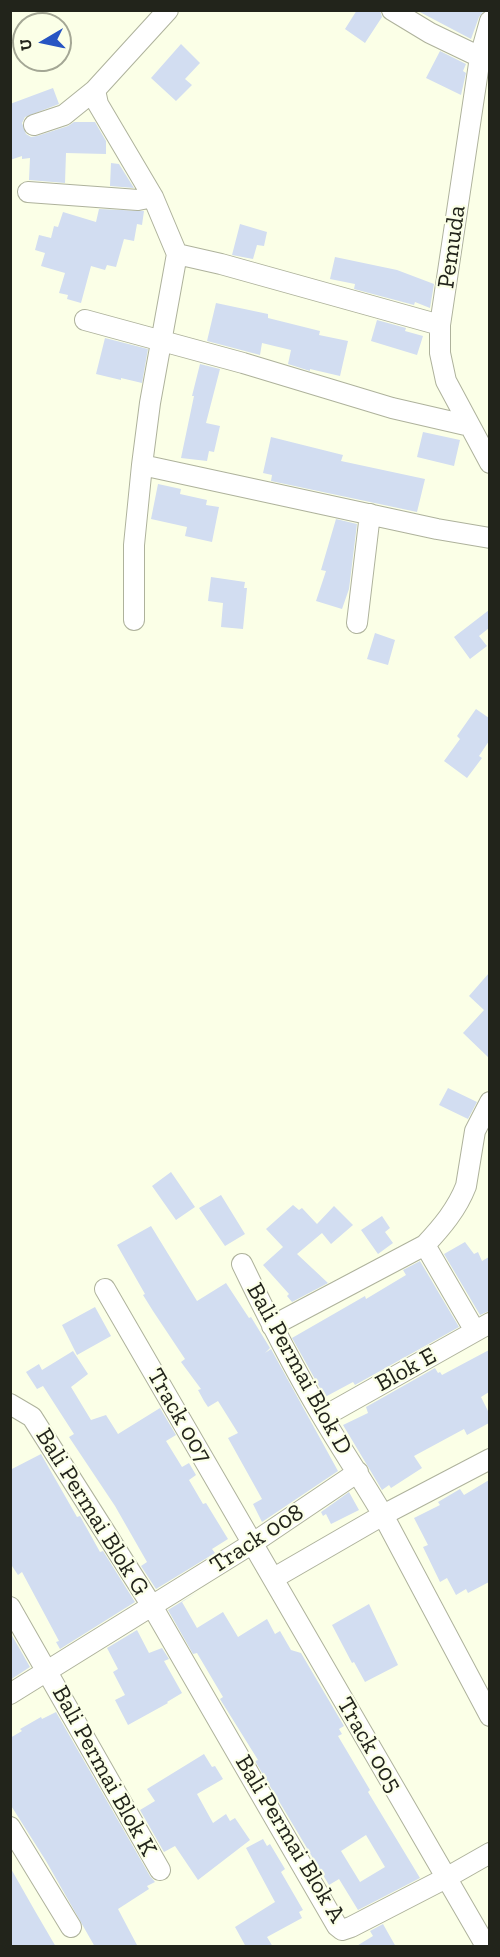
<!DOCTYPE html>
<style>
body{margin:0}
#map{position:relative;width:500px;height:1957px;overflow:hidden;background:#fbffe7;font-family:"Zilla Slab",serif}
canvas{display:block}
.frame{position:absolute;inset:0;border:12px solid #22241b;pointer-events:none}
.north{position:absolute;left:12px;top:12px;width:60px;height:60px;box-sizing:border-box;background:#fbffe7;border:2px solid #a4a795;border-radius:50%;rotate:261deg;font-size:16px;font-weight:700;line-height:24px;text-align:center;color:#22241b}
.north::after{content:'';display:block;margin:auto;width:21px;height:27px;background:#2755c3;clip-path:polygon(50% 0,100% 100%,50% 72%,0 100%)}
</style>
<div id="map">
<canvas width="500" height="1957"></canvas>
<div class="frame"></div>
<div class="north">U</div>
</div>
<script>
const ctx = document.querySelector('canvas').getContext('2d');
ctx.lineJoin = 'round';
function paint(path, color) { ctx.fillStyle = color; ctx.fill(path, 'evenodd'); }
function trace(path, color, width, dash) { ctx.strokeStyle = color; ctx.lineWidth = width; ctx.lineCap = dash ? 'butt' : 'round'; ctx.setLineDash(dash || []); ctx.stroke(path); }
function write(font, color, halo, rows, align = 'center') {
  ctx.font = font + ' "Zilla Slab",serif'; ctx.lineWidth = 4.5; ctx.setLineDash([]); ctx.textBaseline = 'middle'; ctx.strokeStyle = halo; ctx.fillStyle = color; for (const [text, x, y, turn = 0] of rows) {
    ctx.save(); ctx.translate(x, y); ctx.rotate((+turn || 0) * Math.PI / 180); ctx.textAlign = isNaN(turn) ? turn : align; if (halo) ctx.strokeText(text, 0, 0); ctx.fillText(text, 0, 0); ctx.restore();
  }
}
paint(new Path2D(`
 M357,10H380L382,17L365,43L345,29Z
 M416,10H485L479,17L471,39Z
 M181,44L200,63L185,79L192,85L176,101L151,78Z
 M440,51L466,64L463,71L466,73L461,95L426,78Z
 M53,88L59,104L25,117L22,123L26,134L31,137L37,136L68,126L74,122H95L106,141V154L66,153L65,183L29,180L30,158L22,159V156L10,160V104Z
 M111,163L119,164L134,188L110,186Z
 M99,209L144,211L142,225L137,224L134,241L124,239L116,267L107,265L105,270L91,266L81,303L67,299L68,295L59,293L65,273L41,266L45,253L35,250L39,235L51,238L54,226L58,227L63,212L96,222Z
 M240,224L267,232L264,246L257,245L253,259L232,255Z
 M335,257L397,270L434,284L430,308L415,302L414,305L354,289L355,284L330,279Z
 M216,303L268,314V318L320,331L319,335L348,341L340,376L310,369V371L288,364L291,350L262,343L260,355L207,341Z
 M377,320L406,328L405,331L423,336L417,355L371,341Z
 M105,338L148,349L142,383L121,378V380L96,374Z
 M200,364L220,369L206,423L220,426L214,452L209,451L207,461L181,458L194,396H192Z
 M423,432L460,440L454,466L417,457Z
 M271,437L343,455L341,461L425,479L417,512L271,481L272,475L263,473Z
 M158,484L181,489L180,494L207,500L206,505L219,507L212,542L185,536L187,527L151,519Z
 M336,519L357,524L349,589L342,609L316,601L326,571L321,570Z
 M211,577L245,582L244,588H247L243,629L221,627L223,603L208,601Z
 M489,610V628L479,636L487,646L470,659L454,637Z
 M375,633L395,640L388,665L367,659Z
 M476,709L489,718V741L479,756L482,758L467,778L444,761L460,739L457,736Z
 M489,973V1058L463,1033L484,1010L469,996Z
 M448,1088L477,1102L468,1119L439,1105Z
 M171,1172L195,1207L176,1220L152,1186Z
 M221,1195L245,1234L225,1246L199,1208Z
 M293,1205L299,1210L302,1208L317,1224L334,1206L353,1225L331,1244L322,1233L297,1254L328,1283L292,1302L287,1296L289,1294L263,1265L283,1247L266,1229Z
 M382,1216L390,1228L385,1232L393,1243L378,1254L361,1230Z
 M151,1226L197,1301L226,1283L249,1318L251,1317L270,1348L265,1353L271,1349L338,1471L262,1522L253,1504L262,1499L228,1438L238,1433L218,1401L208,1407L204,1401L198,1390L201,1389L181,1362L185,1359L153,1311L143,1295L145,1294L117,1245Z
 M465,1242L474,1254L478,1252L482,1261L489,1257V1311L480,1315L444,1254Z
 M420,1261L459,1327L355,1385L353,1382L325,1397L292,1338L365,1296L366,1299L406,1275L403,1270Z
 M95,1307L111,1336L77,1355L62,1325Z
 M489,1350V1392L481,1397L489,1413V1423L467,1435L464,1429L414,1456L422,1468L391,1488L389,1485L382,1490L343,1425L368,1413L366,1407L435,1368L438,1373L440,1372L442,1375Z
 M73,1351L88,1374L71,1387L91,1420L106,1415L118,1434L160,1408L176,1435L166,1441L182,1467L189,1463L196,1475L189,1480L203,1504L206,1503L228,1539L212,1549L215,1553L156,1589L141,1566L147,1562L115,1506L69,1437L74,1434L43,1386L37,1389L26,1372L39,1364L42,1370Z
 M41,1454L77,1517L80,1516L100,1552L103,1551L135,1602L60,1649L56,1642L59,1641L22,1572L18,1575L10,1563V1470Z
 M489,1480V1582L468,1593L466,1589L456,1595L447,1578L440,1582L423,1547L428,1545L414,1518L440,1505L438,1502L460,1489L464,1495Z
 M349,1492L359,1510L331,1524L326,1514L323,1516L321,1512Z
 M199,1591L182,1602L197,1628L223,1612L238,1637L267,1619L275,1634L280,1631L291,1650L301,1653L344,1726L339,1729L342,1734L338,1736L370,1790L368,1792L420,1878L358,1910L339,1879L329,1885L255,1761L258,1760L220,1699L223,1697L197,1653L193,1654L168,1610ZM366,1835L385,1867L360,1882L341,1851Z
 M369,1604L398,1665L365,1682L354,1662L352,1663L332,1625Z
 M137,1630L149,1653L162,1648L169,1659L164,1661L182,1693L167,1702L168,1703L128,1725L115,1700L125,1695L113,1672L118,1669L107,1648Z
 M10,1632L30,1667L10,1680Z
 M56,1712L150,1876L155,1882L147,1886L149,1889L118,1909L138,1947H95L46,1861L10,1804V1738L22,1731L20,1729L41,1717L42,1719Z
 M204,1754L212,1767L215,1766L223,1779L197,1794L213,1823L226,1814L230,1821L235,1818L250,1840L198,1880L175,1846L164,1852L140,1810L155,1801L147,1789Z
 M263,1839L267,1846L270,1844L285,1869L281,1872L303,1910L299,1912L302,1918L267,1937L273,1947H246L235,1927L275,1902L246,1848Z
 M10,1867L35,1911L56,1947H10Z
 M383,1924L396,1947H355L373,1936L370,1931Z`), '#d2ddf1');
const street = new Path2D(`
 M392,10L430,33L480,57
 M490,21L480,57L440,325V353L446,381L490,463
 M34,125L64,115L95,90
 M28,192L138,200L153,197
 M177,254L221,264L440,325
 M85,320L243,363L392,408L470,426
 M142,465L437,529L490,538
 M134,620V545L142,465L150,403L177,254L153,197L98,104L95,90L168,10
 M357,623L370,514
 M425,1245L475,1331
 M242,1264C267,1316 293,1367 322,1416C342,1450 363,1481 383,1515L490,1459
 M105,1289L486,1946
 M272,1326L425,1245C442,1227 457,1209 466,1186L475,1131L490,1102
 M10,1404L32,1417L152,1606L337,1926L342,1930L351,1927L446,1878L490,1853
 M323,1417L490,1323
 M274,1578L383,1515L490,1716
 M10,1607L160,1870
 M10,1694L253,1543L358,1472
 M10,1827L71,1927`);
trace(street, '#aeb29c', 22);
trace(street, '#fff', 20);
write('24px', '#22241b', '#fbffe7', [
 ["Pemuda",452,247,-82],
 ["Bali Permai Blok D",299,1369,61],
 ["Blok E",406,1370,-29],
 ["Track 007",179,1416,60],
 ["Bali Permai Blok G",92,1512,58],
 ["Track 008",257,1539,-33],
 ["Track 005",369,1745,60],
 ["Bali Permai Blok K",104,1771,61],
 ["Bali Permai Blok A",290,1839,59]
]);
</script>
